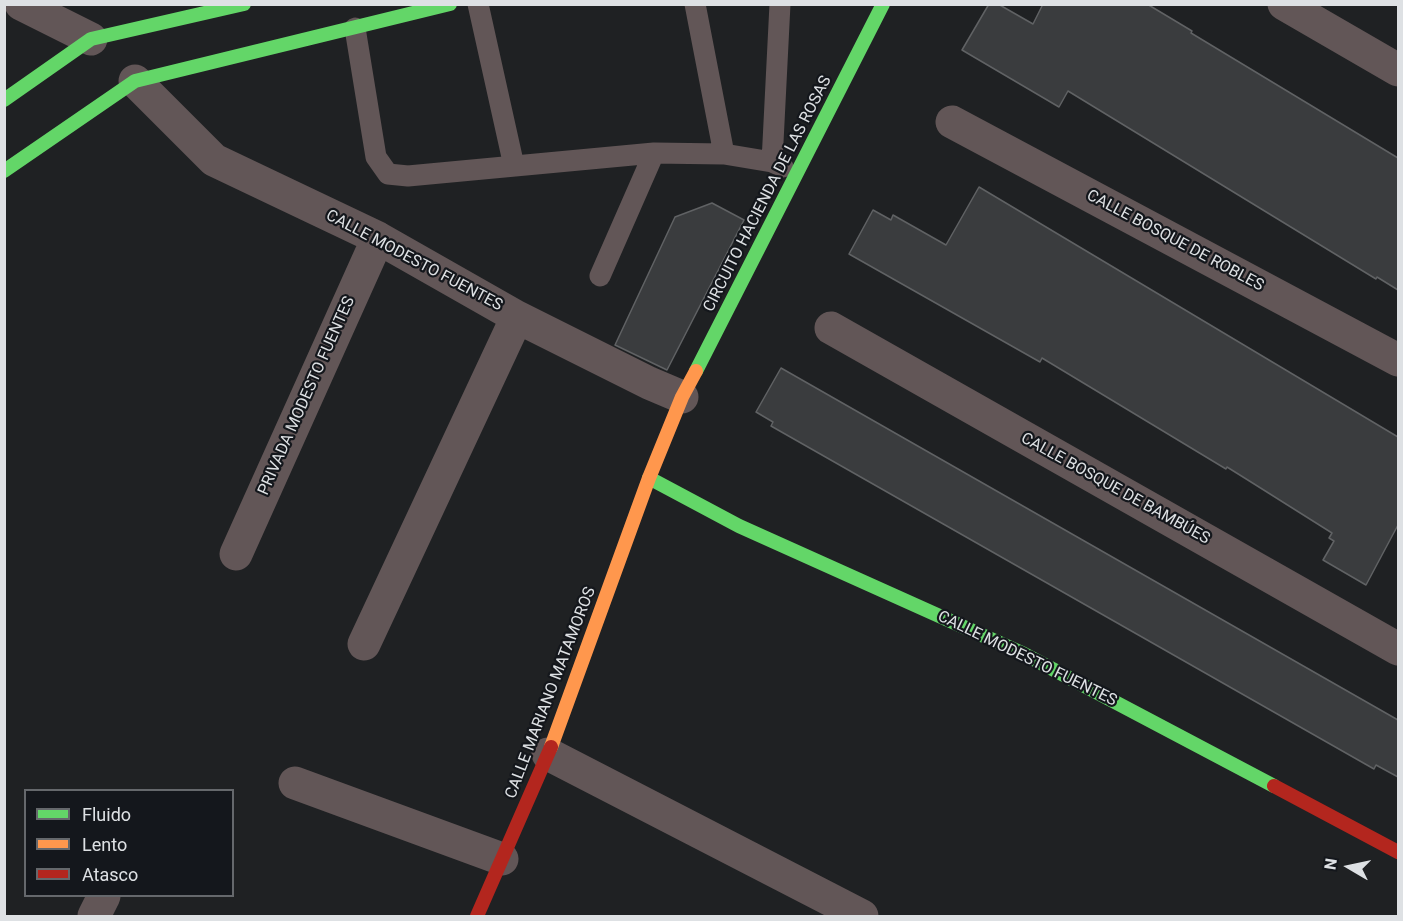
<!DOCTYPE html>
<meta charset="utf-8">
<style>
body{margin:0}
#map{position:relative;width:1403px;height:921px;overflow:hidden;background:#1f2123;font-family:Roboto,sans-serif}
canvas{display:block}
.frame{position:absolute;inset:0;border:6px solid #dee1e4;pointer-events:none}
.legend{position:absolute;left:24px;top:789px;width:210px;height:108px;box-sizing:border-box;background:#14171c;border:2px solid #65686c;margin:0;padding:8px 10px;list-style:none;font-size:18px;color:#dee1e4}
.legend li{display:flex;align-items:center;gap:12px;height:30px}
.legend b{width:30px;border:2px solid #65686c}
.north{position:absolute;left:1319px;top:837px;width:60px;height:60px;-webkit-text-stroke:4px #14171c;paint-order:stroke;rotate:279deg;font-size:16px;font-weight:700;line-height:24px;text-align:center;color:#dee1e4}
.north::after{content:'';display:block;margin:auto;width:21px;height:27px;background:#dee1e4;clip-path:polygon(50% 0,100% 100%,50% 72%,0 100%)}
</style>
<div id="map">
<canvas width="1403" height="921"></canvas>
<div class="frame"></div>
<ul class="legend">
<li><b style="height:8px;background:#63d668"></b>Fluido</li>
<li><b style="height:8px;background:#ff974d"></b>Lento</li>
<li><b style="height:8px;background:#b3261e"></b>Atasco</li>
</ul>
<div class="north">N</div>
</div>
<script>
const ctx = document.querySelector('canvas').getContext('2d');
ctx.lineJoin = 'round';
function paint(path, color) { ctx.fillStyle = color; ctx.fill(path, 'evenodd'); }
function trace(path, color, width, dash) { ctx.strokeStyle = color; ctx.lineWidth = width; ctx.lineCap = dash ? 'butt' : 'round'; ctx.setLineDash(dash || []); ctx.stroke(path); }
function write(font, color, halo, rows, align = 'center') {
  ctx.font = font + ' Roboto,sans-serif'; ctx.lineWidth = 4.5; ctx.setLineDash([]); ctx.textBaseline = 'middle'; ctx.strokeStyle = halo; ctx.fillStyle = color; for (const [text, x, y, turn = 0] of rows) {
    ctx.save(); ctx.translate(x, y); ctx.rotate((+turn || 0) * Math.PI / 180); ctx.textAlign = isNaN(turn) ? turn : align; if (halo) ctx.strokeText(text, 0, 0); ctx.fillText(text, 0, 0); ctx.restore();
  }
}
const building = new Path2D(`
 M989,4H998L1033,24L1043,4H1147L1192,31L1191,33L1398,158V290L1377,277L1376,279L1068,91L1059,107L962,50Z
 M979,187L1398,437V525L1366,585L1323,560L1334,541L1329,538L1332,533L1251,482L1227,467L1226,469L1042,358L1040,362L849,254L873,210L891,220L893,215L946,245Z
 M712,203L744,220L667,370L615,345L675,217Z
 M781,368L1398,720V777L1376,765L1374,769L771,426L773,422L756,412Z`);
paint(building, '#3a3c3e');
trace(building, '#606264', 1.5);
trace(new Path2D(`
 M478,4L514,166
 M355,28L376,157L388,174L408,176L654,153L724,154L695,4
 M724,154L772,162L783,167
 M772,162L780,4
 M600,276L654,153`), '#625657', 21);
trace(new Path2D(`
 M21,4L91,39
 M1284,4L1398,70
 M135,81L214,160L378,238L517,317L649,383L682,397
 M952,122L1398,360
 M831,328L1398,649
 M236,554L378,238
 M364,644L517,317
 M548,754L862,916
 M295,783L502,859
 M94,916L104,896`), '#625657', 33);
trace(new Path2D(`
 M4,100L91,39L244,4
 M4,171L135,81L450,4
 M696,371L883,4
 M649,478L739,526L1024,654L1274,786`), '#63d668', 14);
trace(new Path2D(`
 M551,747L649,478L682,397L696,371`), '#ff974d', 14);
trace(new Path2D(`
 M1274,786L1398,852
 M477,916L551,747`), '#b3261e', 14);
write('16px', '#dee1e4', '#14171c', [
 ["CIRCUITO HACIENDA DE LAS ROSAS",768,194,-63],
 ["CALLE BOSQUE DE ROBLES",1175,241,28],
 ["CALLE MODESTO FUENTES",414,261,28],
 ["PRIVADA MODESTO FUENTES",307,396,-66],
 ["CALLE BOSQUE DE BAMBÚES",1115,489,29],
 ["CALLE MODESTO FUENTES",1027,659,26],
 ["CALLE MARIANO MATAMOROS",551,693,-69]
]);
</script>
